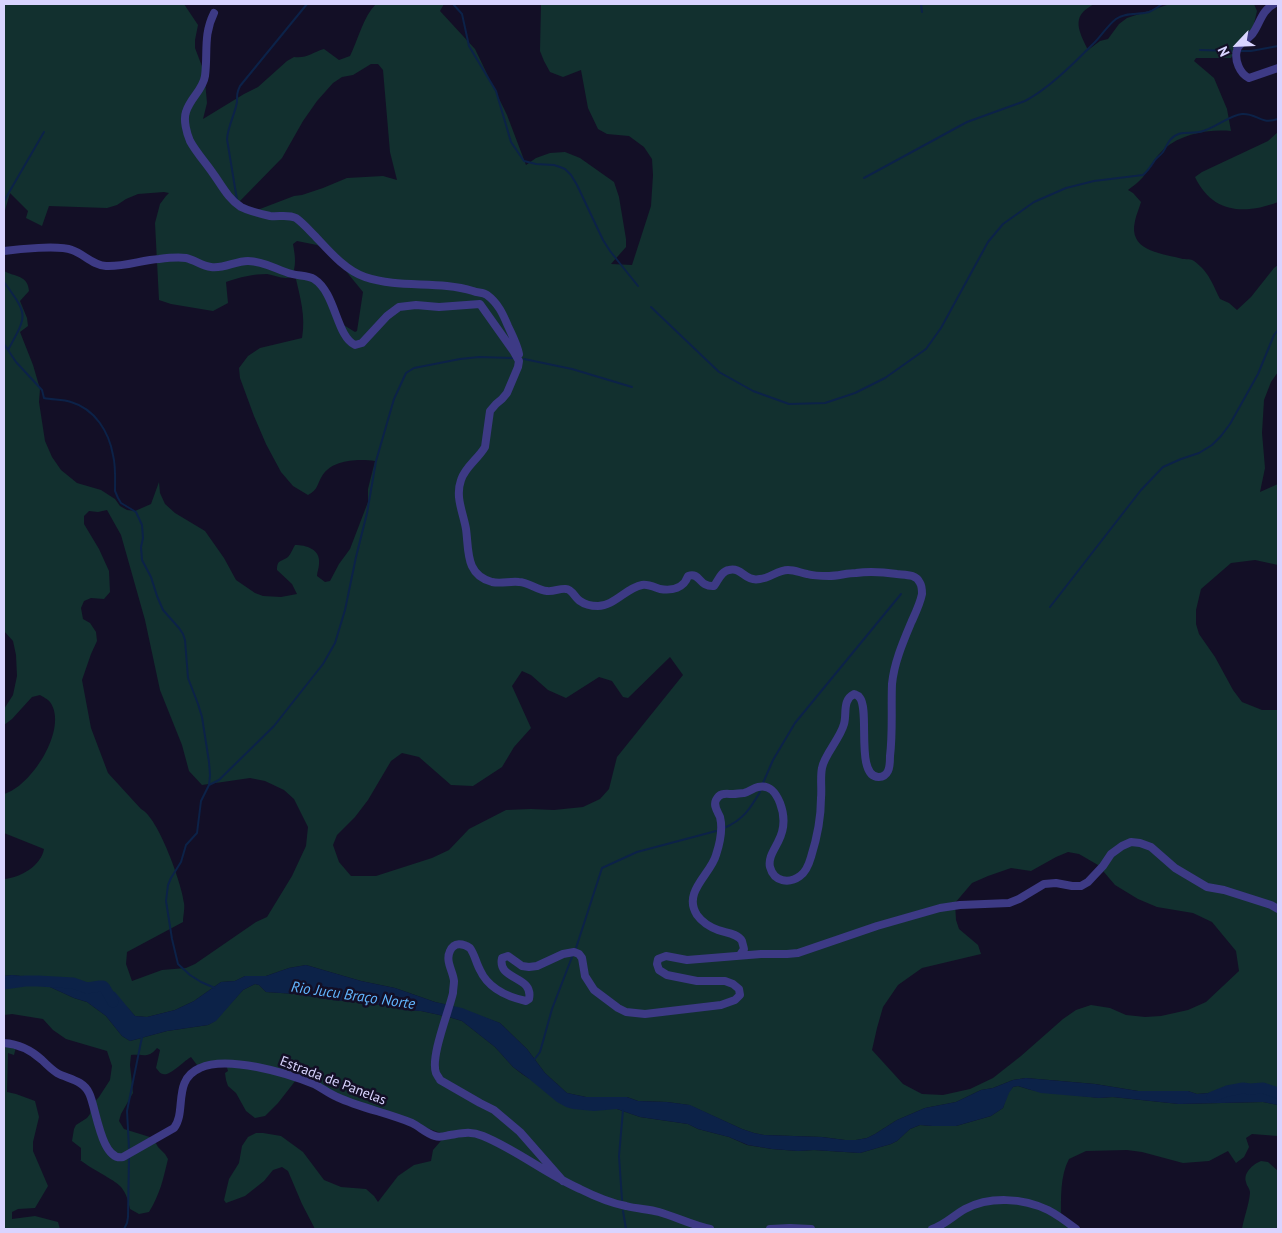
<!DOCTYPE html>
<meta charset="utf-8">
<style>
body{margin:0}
#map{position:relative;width:1282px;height:1233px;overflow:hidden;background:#130f26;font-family:"PT Sans",sans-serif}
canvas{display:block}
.frame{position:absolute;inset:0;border:5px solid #d9d4ff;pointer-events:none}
.north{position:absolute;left:1212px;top:20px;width:50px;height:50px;-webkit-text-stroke:4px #130f26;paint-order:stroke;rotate:245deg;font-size:14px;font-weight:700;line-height:20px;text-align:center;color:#d9d4ff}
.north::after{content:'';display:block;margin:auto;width:18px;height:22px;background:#d9d4ff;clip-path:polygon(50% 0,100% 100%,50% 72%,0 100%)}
</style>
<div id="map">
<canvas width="1282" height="1233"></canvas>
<div class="frame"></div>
<div class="north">N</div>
</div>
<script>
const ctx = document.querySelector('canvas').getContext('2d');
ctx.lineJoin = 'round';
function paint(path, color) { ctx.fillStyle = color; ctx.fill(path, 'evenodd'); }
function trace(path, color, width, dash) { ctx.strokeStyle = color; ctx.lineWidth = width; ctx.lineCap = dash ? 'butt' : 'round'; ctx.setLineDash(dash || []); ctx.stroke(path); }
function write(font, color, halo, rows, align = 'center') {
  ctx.font = font + ' "PT Sans",sans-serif'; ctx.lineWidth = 5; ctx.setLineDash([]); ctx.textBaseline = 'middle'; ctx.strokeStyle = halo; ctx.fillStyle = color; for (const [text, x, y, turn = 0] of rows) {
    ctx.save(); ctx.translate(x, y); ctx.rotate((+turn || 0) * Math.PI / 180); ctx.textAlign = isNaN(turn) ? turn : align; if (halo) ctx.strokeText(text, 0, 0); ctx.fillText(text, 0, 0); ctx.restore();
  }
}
paint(new Path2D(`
 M4,4H184L198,25L195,40V48L203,69L205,81L207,103L203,119L244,94L258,87L287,61L294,57C306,59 313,52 324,49L339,60L350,56C358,40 363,17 376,4H444L440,11L475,49L507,115L526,165L536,158L550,153L565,152L580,158L614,182L619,197L626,239V247L611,264L632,265L651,206L653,175L652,159L644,147L629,136L607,134L598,129L588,108L581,70L563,77L550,72L544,61L540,51L541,4H1094C1091,6 1087,8 1084,11C1072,22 1083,39 1088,50L1100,41L1108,39L1119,24L1127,18L1170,4H1254L1257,11L1253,28L1240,43L1231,58H1196L1194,61L1214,78L1227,109L1231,131C1209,129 1181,134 1164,149C1155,157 1150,168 1143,177C1139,182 1133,186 1128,190L1133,193L1141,202C1139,209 1136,215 1135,221C1128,250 1159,253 1179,258C1184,260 1189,258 1194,261C1209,272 1212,283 1220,299L1229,303L1237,310L1251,297L1274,268L1278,265V372L1271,382L1264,400L1262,433L1265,468L1260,492L1278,484V565L1255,560L1231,563L1201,589L1196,610V624L1199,634L1215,657L1233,690L1242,702L1262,710H1278V1089L1266,1088L1197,1094L1188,1091H1138L1095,1084L1026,1078L1013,1080L993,1088L981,1090L956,1102L925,1108L897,1120L875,1134L867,1138L856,1140H845L822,1137L764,1135L754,1133L742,1129L689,1105L667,1102L638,1101L627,1097H586L567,1093L545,1073L527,1049L500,1023L452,1006L435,1002L395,988L361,981L306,965L289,968L266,976H245L235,981L221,982L194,1001L175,1010L147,1017L135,1016L128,1008L107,989L78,983L12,975L4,976V879C20,878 41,866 44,849L4,833V794C31,787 69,728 50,702C48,699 43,697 40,695L32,697L12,719L4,725V709L13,695L17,676L16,655L13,641L4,631V271C15,277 28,275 29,291L20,301L27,318L28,326L20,332L33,365L40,389L39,402L45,441L52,457L61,470L77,483L101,490L115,499L120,506L127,510L135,511L151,504L159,482L160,493L165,504L175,513L205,531L224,558L236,580L255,593L263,596L281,597L297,594L292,584L277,570C277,559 282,562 288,557C291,554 293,548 295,545C306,545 321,549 319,564C319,568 317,572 317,576L325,582L330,581L339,564L350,549L368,502V489L375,461C358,459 333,459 322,476C317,484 318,490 308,495L293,486L281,472L266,444L254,416L240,378L239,368L248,356L260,348L302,338C306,316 300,297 295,275L315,279L342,324L355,332L357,331L363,292L332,254L317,245L297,241L293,244C295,256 297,266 291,277C283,280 275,275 267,274C253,274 240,277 226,282L228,303L213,311L171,304L159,300L155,223L160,204L166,196L169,193L164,192L138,194L126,199L117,205L107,208L49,206L42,226L26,218L28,211L10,193L4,214ZM371,64H378L383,70L390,152L397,180L383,176L347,178L323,188L302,195L294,196L260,209H240L239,202L282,158L303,121L317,101L333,83L342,77L353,75ZM107,510L121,535L145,620L160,690L182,745L189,771L202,785L250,778L265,781L284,790L294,799L308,827L306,846L292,876L267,917L256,922L195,964L186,968L162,970L132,981L126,964L127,952L183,922C183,916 185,909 184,903C182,884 158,817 141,809L108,773L91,728L82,680L91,654L97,641L96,632L90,623L83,619L81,608L84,601L91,598L104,599L110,592L109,571L99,549L84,524V516L89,511L98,512ZM670,657L683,675L617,757L609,789L600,799L583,807L554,810L531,809L506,810L469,829L449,850L432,858L376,876H351L339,862L333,845L337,835L355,817L368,800L391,761L402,753L419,757L451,785L473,786L502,767L514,747L531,728L512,686L522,671L531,675L548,690L566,698L599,677L612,681L623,697L628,698ZM1068,852L1079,854L1098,865L1115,885L1138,899L1157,907L1193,913L1212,922L1236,951L1239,971L1206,1002L1188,1010L1161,1016L1145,1017L1126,1015L1110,1008L1091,1005L1076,1010L1063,1019L1021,1056L993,1078L970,1089L943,1095L922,1094L903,1084L872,1050L877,1028L883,1007L898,985L922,968L981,954L978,945L959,929L956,920L955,903L972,883L988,876L1011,868L1031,871L1056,857Z
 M1278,132V202C1244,215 1212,213 1195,177L1202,172L1268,141Z
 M12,981L50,987L74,998L87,1002L106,1016L122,1036L130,1041L167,1031L208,1025L215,1021L243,990L255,984L259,985L266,992L296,994L332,1000L362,1002L394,1007L403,1010L421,1011L449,1017L462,1021L495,1047L513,1067L522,1074L528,1078L607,1109H617L640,1117L688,1124L698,1129L729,1137L747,1145L772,1149L798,1151L814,1150L860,1153L891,1144L897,1141L910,1129L920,1125L932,1126H956L991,1116L1003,1108L1008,1093L1013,1087L1018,1086L1031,1090L1099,1098L1113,1097L1179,1104L1263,1102L1278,1105V1136L1252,1134L1246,1138L1249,1147L1244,1157L1236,1163L1228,1151L1209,1161L1183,1163L1142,1152L1127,1150L1086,1151L1069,1159C1060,1176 1061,1198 1061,1217L1076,1229H315L302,1204L288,1171L282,1167L273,1170L264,1181L245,1196L226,1203L224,1200L229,1179L239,1163L242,1146L248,1137L256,1133H263L281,1136L303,1152L324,1180L341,1187L366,1189L374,1196L378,1202L398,1176L414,1165L431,1161L433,1150L446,1135L296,1080L278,1103L265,1116L255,1118L246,1111L236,1093L228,1086L226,1080L225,1073L228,1071L225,1061L210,1062L197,1065L191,1057C185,1060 169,1077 163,1074C160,1074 158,1070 156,1068L160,1050L157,1048C148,1059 143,1054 131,1055L130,1065L133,1093L121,1114L119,1121L124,1129L153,1138L158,1147L165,1154L168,1159C163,1180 160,1194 149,1212L139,1214L130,1209C125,1184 118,1184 97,1171C91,1168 86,1164 80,1160H81V1148L72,1141L74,1129L76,1125L87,1118L90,1114L91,1106L99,1097L110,1080L112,1066L107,1051L66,1039L53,1030L43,1019L12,1014L4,1015V983Z
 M4,1044L16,1047L14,1055L8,1053L7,1092L16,1094L35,1101L39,1117L33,1142V1151L48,1186L35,1208L18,1209L12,1212V1219L35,1216L58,1222L60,1229H4Z
 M1261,1161L1268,1162L1278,1171V1229H1242C1244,1217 1249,1205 1250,1193C1250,1188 1247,1187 1246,1182C1243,1173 1253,1164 1261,1161Z`), '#12302f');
paint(new Path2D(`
 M306,965L361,981L395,988L435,1002L462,1008L500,1023L527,1049L545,1073L567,1093L586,1097H627L638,1101L667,1102L690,1105L742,1129L754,1133L764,1135L822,1137L845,1140H856L867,1138L875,1134L897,1120L925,1108L956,1102L981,1090L993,1088L1013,1080L1026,1078L1095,1084L1138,1091H1188L1197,1094L1266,1088L1278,1089V1105L1263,1102L1179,1104L1113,1097L1099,1098L1041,1093L1018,1086L1013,1087L1009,1093L1003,1108L991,1116L956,1126H932L920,1125L910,1129L897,1141L891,1144L860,1153L814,1150L798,1151L772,1149L748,1145L729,1137L698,1129L688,1124L640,1117L617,1109L594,1111L573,1109L566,1107L557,1102L528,1078L513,1067L495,1047L462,1021L449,1017L421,1011L403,1010L394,1007L362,1002L332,1000L296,994L266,992L259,985L255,984L243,990L216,1021L208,1025L167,1031L130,1041L122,1036L106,1016L87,1002L74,998L50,987L12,981L4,983V976L12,975L35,977L107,989L115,992L135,1016L147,1017L175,1010L194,1001L221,982L235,981L245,976H266L289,968Z`), '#0c2248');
trace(new Path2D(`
 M453,4L462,14L469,46L496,91L511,142L524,161L536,164L554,165L560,167L565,169L571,175L577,185L603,240L610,251L638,286
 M921,4L922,12
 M1200,50L1231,51
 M1241,51H1251L1278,46
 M864,178L967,122L1025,101C1050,88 1075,62 1095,42C1102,35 1108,25 1116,19C1125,12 1139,15 1149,12C1154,10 1158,7 1162,4
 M237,200L227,139C228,126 235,114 237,102C237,95 237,92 240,86L307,4
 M4,201L44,132
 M4,282C28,315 28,314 8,350
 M651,307L719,372L753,391L789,404L825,403L855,393L885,378L926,349L941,328L988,242L1003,224L1034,202L1066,188L1094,181L1143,175C1148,171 1151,166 1155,160C1157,157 1161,155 1163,152C1166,148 1167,143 1171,139C1180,129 1192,135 1203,131C1215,128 1230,115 1242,114C1258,113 1259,125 1278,119
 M4,344L16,362L42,390L44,398C53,400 63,399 71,402C95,409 109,432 113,455C116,467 115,479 115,491L118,498L121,503L136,512L142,525L143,538L141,547L142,560L151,577L157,596L163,610L179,628L183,634L185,640L188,678L198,704L202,717L209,762L210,775L209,785L201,801L197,833L186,845L181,862L171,878L168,885L166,901L172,939L178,964L190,975L201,982L215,988
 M524,359L572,369L632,387
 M1050,607L1141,490L1163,467L1181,459L1199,453L1212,445L1221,436L1230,424L1258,374L1274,335L1278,330
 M763,783L773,760L795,723L901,594
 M209,785L219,780L274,726L323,664L335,643L345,610L356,557L367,513L376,461L394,399L406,373L414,368L460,359L479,357L512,358
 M724,828C743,820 750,809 760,792
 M576,948L602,868L637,852L716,831
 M534,1060L540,1052L552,1009L572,957
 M129,1148L127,1111L142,1037
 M622,1200L619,1156L623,1110
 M623,1211L626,1229
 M124,1229L127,1223L128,1217L129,1157`), '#0c2248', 2);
trace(new Path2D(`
 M4,984L25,981H38L73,983L87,988L100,986H103L105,988L113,1002
 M1212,1097L1227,1091L1243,1088L1250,1089L1263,1088L1278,1093`), '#0c2248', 11);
trace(new Path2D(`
 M1274,4C1262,10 1260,23 1253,33C1249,39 1238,44 1237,50C1234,60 1240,74 1249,78L1278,68
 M214,13C203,35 208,53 205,76C203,90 190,98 186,112C183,120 187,134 190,141C196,152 205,162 212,172C221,184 228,199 241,207C249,211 261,214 270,216C279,217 288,214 296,218C303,223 309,230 315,236C329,251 345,270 365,277C400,289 438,280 473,291C478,293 483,292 487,295C498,303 503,314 508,326C512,335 517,344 519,354
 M4,251C18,249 59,245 72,250C84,254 92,265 106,266C124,267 142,260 159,259C167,258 178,257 186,258C195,260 202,266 211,267C224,269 235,261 248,261C264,261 277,270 292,274C299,276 308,275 314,279C336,293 336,336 355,345L362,343L387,316L399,307L416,305L439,307L480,304L514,352L519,361L518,367L507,393L502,399L496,404L490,411L485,447C478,459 465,467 461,480C455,497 463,512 466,529C469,550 465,575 492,582C501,584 510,581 519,582C528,582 537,590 547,591C554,592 560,588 566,589C572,589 575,598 580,601C584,604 592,606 598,606C614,606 626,588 642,585C648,584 654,587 660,589C672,591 684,588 688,576C701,572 698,587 714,586C718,581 721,571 729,570C743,567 744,582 760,579C770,578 778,570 788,570C795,570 801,573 807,574C814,576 822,576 829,576C838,576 847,573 856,573C870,571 883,572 897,574C906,575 916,574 920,583C922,586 922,591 922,594C920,604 915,614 911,623C903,642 894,663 892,684C891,708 893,732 890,756C890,761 890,767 888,771C886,775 883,777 879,777C855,778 870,711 860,698C858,695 857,695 854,694C842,700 847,714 844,724C840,739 824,755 822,768C820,778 822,788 821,798C821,818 817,838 811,857C809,864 806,872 800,876C789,884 774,882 770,867C768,858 774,850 778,842C785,829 785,816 780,803C776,793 770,784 758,787C753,788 749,792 744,793C740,793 737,794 733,794C726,794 720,792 716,800C713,806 718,812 720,817C723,829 720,843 716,855C711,874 682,892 697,915C702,922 710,927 718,930C726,933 737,933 742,941C742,942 744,948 744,949L740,955
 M4,1043C19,1044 31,1050 42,1060C47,1065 51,1069 57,1073C68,1079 83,1080 89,1093C96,1106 101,1162 123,1157L174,1128C187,1111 172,1080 200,1068C227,1055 287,1073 314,1084C322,1088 329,1094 337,1097C361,1108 388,1113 412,1123C420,1127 427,1134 435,1136C440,1138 445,1136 450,1135C463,1133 471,1131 483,1136C517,1150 546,1174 580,1189C594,1196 610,1203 626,1206C637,1209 649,1209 659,1212C676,1217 692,1225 710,1229
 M563,1181L520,1132L494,1110L480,1103L440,1080C440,1079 436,1074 436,1073C430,1057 449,1011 453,993C453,989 454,985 454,981C453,971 445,961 450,951C454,942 463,943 470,948C475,955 476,963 480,970C488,988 508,997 526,1001L529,999C534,975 497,981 502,958L508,956L522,966L529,967L537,966L563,954L574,952L579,954L582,958L585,976L594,990L618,1008L626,1012L645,1014L721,1005L735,1000L740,995L739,989L733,984L725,981H697L667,975L659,970L657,964L658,959L666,956L687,960L761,954H787L798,953L877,926L940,908L960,905L1009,903L1019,899L1044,884L1056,883L1072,886H1081L1088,882L1103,866L1111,854L1122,846L1131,842L1140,843L1151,847L1175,868L1207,887L1224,890L1271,905L1278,909
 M770,1229L790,1228L811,1229
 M932,1229C945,1225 954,1215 965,1209C990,1196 1023,1198 1048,1210C1058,1215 1067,1222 1076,1229`), '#3d3a85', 8);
write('14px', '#d9d4ff', '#130f26', [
 ["Estrada de Panelas",333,1081,21]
]);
write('italic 15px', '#62b6ff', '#130f26', [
 ["Rio Jucu Braço Norte",353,996,8]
]);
</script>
